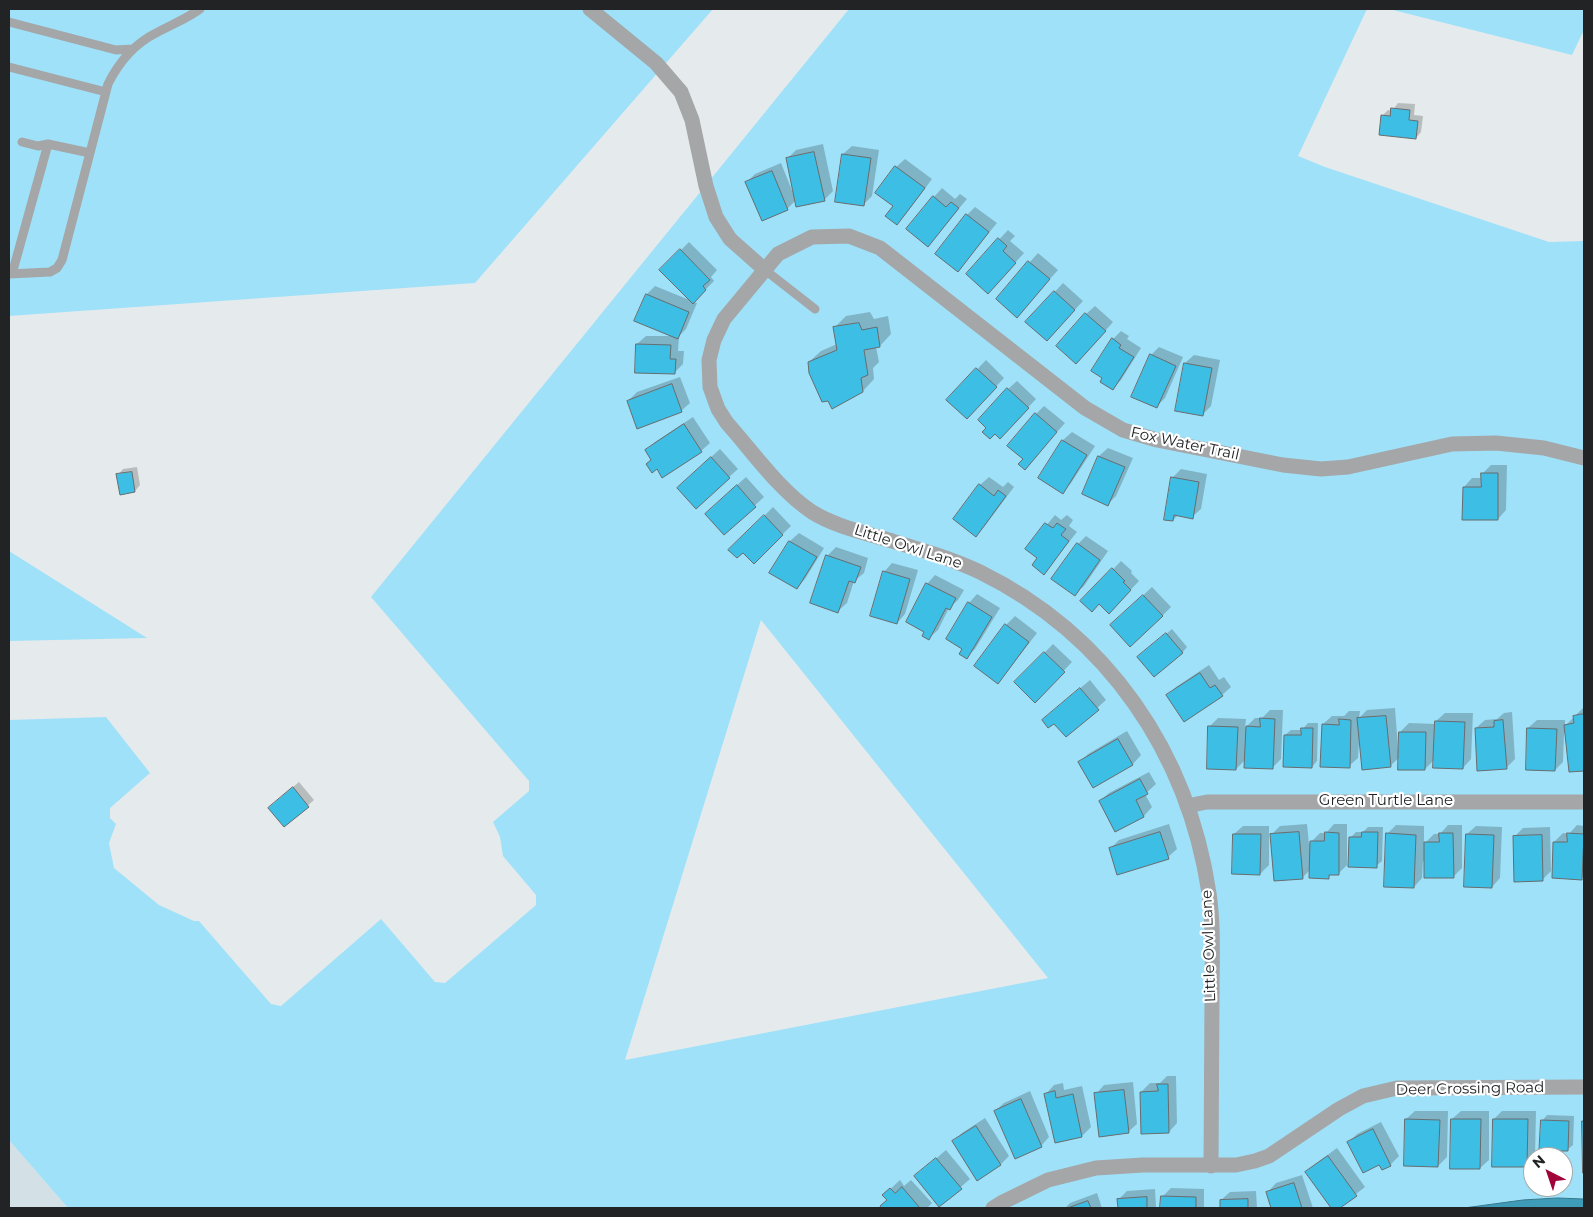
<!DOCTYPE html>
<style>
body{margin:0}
#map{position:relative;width:1593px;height:1217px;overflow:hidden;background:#e5ebed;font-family:Montserrat,sans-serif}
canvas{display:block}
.frame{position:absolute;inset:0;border:10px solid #212324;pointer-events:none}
.north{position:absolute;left:1523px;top:1147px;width:50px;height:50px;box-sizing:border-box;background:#fff;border:1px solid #a6a7a7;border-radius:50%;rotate:319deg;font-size:14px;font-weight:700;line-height:20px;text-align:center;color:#212324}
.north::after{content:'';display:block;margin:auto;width:18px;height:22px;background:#a1033b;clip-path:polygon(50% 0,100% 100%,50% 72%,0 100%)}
</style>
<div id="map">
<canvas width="1593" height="1217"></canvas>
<div class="frame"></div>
<div class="north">N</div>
</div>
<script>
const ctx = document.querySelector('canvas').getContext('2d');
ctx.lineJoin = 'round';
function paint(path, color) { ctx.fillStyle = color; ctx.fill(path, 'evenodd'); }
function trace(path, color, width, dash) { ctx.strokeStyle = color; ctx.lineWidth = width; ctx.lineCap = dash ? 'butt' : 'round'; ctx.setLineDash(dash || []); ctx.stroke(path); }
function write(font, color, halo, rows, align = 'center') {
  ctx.font = font + ' Montserrat,sans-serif'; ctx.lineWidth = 4.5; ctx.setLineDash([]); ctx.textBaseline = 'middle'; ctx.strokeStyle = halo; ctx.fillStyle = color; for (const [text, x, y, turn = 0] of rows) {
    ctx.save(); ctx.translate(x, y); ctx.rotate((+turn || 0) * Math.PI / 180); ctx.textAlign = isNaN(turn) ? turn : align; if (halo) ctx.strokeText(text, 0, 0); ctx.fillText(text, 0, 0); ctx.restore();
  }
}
paint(new Path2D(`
 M9,1140L68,1208H9Z`), '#d3e1e7');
paint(new Path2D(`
 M9,9H713L475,283L9,316Z
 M849,9H1367L1298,156L1325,167L1549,242L1584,241V1199C1544,1197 1504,1203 1464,1208H68L9,1140V720L106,717L150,773L110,808V818L116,824L109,843L114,868L159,905L194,921H199L271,1004L281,1006L381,919L435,982L445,983L536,905V895L503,856L500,837L493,822L529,791V781L371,597ZM761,620L1048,978L625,1060ZM1533,1157H1563V1187H1533Z
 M1389,9H1584V30L1572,55Z
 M9,551L147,638L9,641Z`), '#9fe1f9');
const water = new Path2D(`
 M1558,1198L1584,1199V1208H1464L1523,1200Z`);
paint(water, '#3e9cb9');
trace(water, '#35788c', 1);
paint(new Path2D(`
 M1398,103L1415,104L1414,115L1423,116L1421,132L1416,138L1382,116L1388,110L1392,111Z
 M823,144L833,191L824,200H796L787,209L747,182L755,174L781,163L793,193H795L787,159L796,150Z
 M852,146L879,150L872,196L863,205L843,154Z
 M905,159L932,179L906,214L897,223L894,206L896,167Z
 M942,188L955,199L960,194L967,199L928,245L934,197Z
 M975,207L997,223L958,270L967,215Z
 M1008,230L1015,236L1010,241L1024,253L996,284L967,274Z
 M689,242L717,270L711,277L714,281L693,302L697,303L686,329L679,336L678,351H684L683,364L674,373L637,344L646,336H675L647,294L655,286L692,301L661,270Z
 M1038,253L1058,270L1017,316L997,299Z
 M1063,283L1083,301L1055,331L1027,322Z
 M1095,306L1113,322L1085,354L1086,314Z
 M870,312L874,319L888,316L891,334L880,346L876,347L879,362L873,368L874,379L863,391L809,362L821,351L837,344L834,328L846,316Z
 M1121,331L1129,336L1127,339L1141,348L1121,380L1113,388V339Z
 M1159,347L1183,357L1165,398L1156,407L1151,355Z
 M1194,355L1220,360L1211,406L1202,415L1185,363Z
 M986,360L1004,378L975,409L948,400Z
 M680,377L690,403L681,411L628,401L637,392Z
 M1017,381L1036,399L1009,428L1008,389Z
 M1044,406L1065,423L1025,468L1024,459L1036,414Z
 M693,417L710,443L701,451L652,459L647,450L655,442Z
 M1072,432L1095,446L1071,483L1063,492L1040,478L1063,440Z
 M1108,448L1133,458L1116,496L1108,504L1083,494L1099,456Z
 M720,449L738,469L729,477L687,479Z
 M1491,465H1507L1506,510L1498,519L1464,487L1472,478H1482V474Z
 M137,467L140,485L135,491L121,493L118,475L123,469Z
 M1181,469L1207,474L1201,509L1192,517L1178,515L1173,520L1172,478Z
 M746,477L764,497L724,534L715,505Z
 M989,477L1003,487L1008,482L1014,487L984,527L975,535L980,485Z
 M773,507L791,526L754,562L743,551L730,550Z
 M1055,515L1061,520L1067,515L1073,520L1069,526L1077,532L1044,573L1039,558L1027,549Z
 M799,533L824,548L805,579L797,588L771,573L790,541Z
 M1086,536L1108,551L1084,586L1075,594L1078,544Z
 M836,547L868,558L864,573L854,581L847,603L838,611L827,556Z
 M1121,561L1132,571L1131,573L1139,581L1117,604L1082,601Z
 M892,563L918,570L905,614L897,623L884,572Z
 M935,575L964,590L958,600L949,608L938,630L929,638L926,631L927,584Z
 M1152,587L1171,607L1162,616L1120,617Z
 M977,594L1000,608L975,649L967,657L964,648L969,603Z
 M1015,616L1037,633L1006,673L997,682L976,665L1006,625Z
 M1172,629L1187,647L1182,653L1145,652Z
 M1053,644L1072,662L1035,701L1016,682Z
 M1209,665L1219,680L1224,677L1231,687L1222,695H1168L1176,687Z
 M1090,680L1106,700L1066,736L1052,712Z
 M1584,707V770L1570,771L1566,732L1564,733L1563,762L1555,770L1528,728L1537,720H1565V726Z
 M1395,708L1398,748H1400V732L1409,723L1436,724V721L1445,713H1473L1471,759L1463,768L1435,759L1425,769L1400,757L1390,766L1359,741L1358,758L1349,766L1323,724L1332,716H1344L1349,711H1360L1359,718L1367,710Z
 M1270,710H1283L1281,759L1272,768L1246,759L1236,769L1209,727L1218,718L1246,719L1245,728L1255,718H1262Z
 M1512,712L1515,759L1506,768L1476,728L1485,720L1497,719L1504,713Z
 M1308,723H1318L1317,761L1312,767L1285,735L1291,730H1302Z
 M1127,731L1141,755L1133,764L1093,786L1079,763L1088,754Z
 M1149,772L1156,784L1145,794L1152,807L1144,816L1115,830L1100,801L1109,793Z
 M299,782L314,800L284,826L275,802Z
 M1169,824L1177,849L1168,857L1110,849L1119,840Z
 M1307,824L1309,844L1320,833H1326L1334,824H1347V865L1338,874L1332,873L1328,877L1311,869L1302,878L1271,835L1280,826Z
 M1396,825L1424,826V844L1434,834H1440L1448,825H1462V868L1454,876L1423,861L1422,878L1414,887L1387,834Z
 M1577,825L1584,826V876L1581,878L1554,842L1563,833L1569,834Z
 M1243,826H1269V865L1260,874L1234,834Z
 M1476,826L1502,827L1500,878L1492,887L1467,834Z
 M1368,827H1383L1382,861L1376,866L1351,837L1356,832H1363Z
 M1550,827L1551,871L1542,880L1514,837L1523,828Z
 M1167,1076H1176L1177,1123L1169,1132L1141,1092L1150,1083H1160Z
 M1133,1082L1137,1124L1128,1132L1096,1094L1104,1085Z
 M1063,1083L1064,1090L1082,1086L1091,1127L1082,1136L1056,1142L1046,1094L1054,1085Z
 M1030,1091L1049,1137L1041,1146L995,1111L1004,1103Z
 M1415,1111H1448L1447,1157L1438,1166L1406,1119Z
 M1461,1111H1489V1160L1480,1168L1452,1119Z
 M1502,1111H1536L1535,1157H1533V1160L1527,1166L1494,1119Z
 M1547,1115L1574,1116L1573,1145L1567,1150H1555V1152L1551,1157H1540L1542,1121Z
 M985,1118L1009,1156L1001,1164L954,1141L962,1133Z
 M1381,1122L1399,1156L1390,1165L1349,1142L1357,1134Z
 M1337,1148L1365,1187L1338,1208H1332L1306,1172L1315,1164Z
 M946,1150L970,1179L940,1205L916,1176Z
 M1302,1175L1313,1208H1273L1268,1192L1276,1183Z
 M900,1180L904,1186L911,1180L932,1203L927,1208H883L881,1206L888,1200L884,1195Z
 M1171,1188L1204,1189V1208H1162V1197Z
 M1155,1189L1156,1208H1119V1199L1127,1191Z
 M1256,1191L1257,1208H1221V1200L1230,1192Z
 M1097,1193L1102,1208H1065L1070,1203Z`), '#0003');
const building = new Path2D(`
 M1391,108L1410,110L1409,120L1418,121L1416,139L1379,135L1381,115L1390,116Z
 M814,152L825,201L796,207L786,158Z
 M842,154L871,158L864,206L835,202Z
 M895,166L925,188L897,225L885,216L893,206L875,193Z
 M772,171L788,210L762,221L745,182Z
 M933,196L946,207L951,202L959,208L928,247L906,229Z
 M966,214L989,232L958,272L935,254Z
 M998,238L1007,246L1003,251L1016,263L988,294L966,274Z
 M680,249L710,280L703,286L706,290L693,304L659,270Z
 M1028,261L1050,279L1017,318L996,299Z
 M1054,291L1075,310L1047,341L1025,322Z
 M646,294L689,312L678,339L634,321Z
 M1085,313L1106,331L1076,364L1056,346Z
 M859,323L862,330L877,327L880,347L864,350L868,375L861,378L863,392L832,409L828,401L822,402L809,373L808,362L837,350L833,327Z
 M1112,338L1121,345L1119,348L1134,357L1113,390L1100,382L1102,378L1091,371Z
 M636,344L671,345L670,359H676L675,374L635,373Z
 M1150,354L1176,366L1157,408L1131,397Z
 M1184,363L1212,368L1203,416L1175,411Z
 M976,368L997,387L967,419L946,400Z
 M672,384L682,412L637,429L627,401Z
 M1007,388L1029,408L1000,439L995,434L990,439L982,432L986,428L978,420Z
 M1035,413L1057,432L1025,470L1018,464L1023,459L1007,446Z
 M684,424L702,452L662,478L657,469L652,473L646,464L651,460L645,450Z
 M1062,440L1087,455L1063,494L1038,478Z
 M1098,456L1125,467L1108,506L1082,494Z
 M711,457L730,478L696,509L677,488Z
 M132,472L135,492L120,495L116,474Z
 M1481,473H1498V520H1462L1463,487H1481Z
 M1171,477L1199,482L1193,519L1174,515L1173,521L1164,520Z
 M979,484L994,496L998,490L1006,496L976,537L953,519Z
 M737,485L756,507L724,535L705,514Z
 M764,515L783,535L754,564L743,553L737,558L728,550Z
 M1045,523L1053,528L1057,523L1066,529L1061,535L1069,541L1044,575L1032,565L1037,558L1025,549Z
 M789,541L817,557L797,589L769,573Z
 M1077,543L1100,560L1075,596L1051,579Z
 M826,555L861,567L855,583L849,581L838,613L810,603Z
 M1112,568L1125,581L1123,582L1131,590L1109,614L1099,604L1092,612L1080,601Z
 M883,571L910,579L897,624L870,616Z
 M926,583L956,598L950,610L946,608L929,640L922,636L924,632L906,622Z
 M1143,595L1163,616L1130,647L1110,625Z
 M968,602L992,617L967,659L959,654L962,649L946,639Z
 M1005,624L1029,642L998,684L974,666Z
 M1166,633L1183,653L1154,677L1137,657Z
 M1044,652L1065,672L1035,703L1014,682Z
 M1200,673L1210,688L1215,685L1223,696L1184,722L1166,695Z
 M1080,688L1099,710L1066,737L1054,724L1048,728L1042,720Z
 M1584,714V771L1569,772L1564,725L1574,723L1573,716Z
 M1386,716L1391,767L1362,770L1357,718Z
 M1260,718L1275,719L1273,769L1244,768L1246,726L1260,727Z
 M1339,719L1351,720L1350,768L1320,767L1322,724L1339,725Z
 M1503,720L1507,769L1477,771L1475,728L1494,727V721Z
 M1435,721L1465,722L1463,769L1433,768Z
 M1208,726L1238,727L1236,770L1207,769Z
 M1301,728H1313L1312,768L1283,767L1284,735H1301Z
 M1527,728L1557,729L1555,771L1526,770Z
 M1399,732H1426L1425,770H1398Z
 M1118,739L1133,765L1093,788L1078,762Z
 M1140,779L1148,794L1136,800L1144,817L1115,832L1099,801Z
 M293,787L309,807L284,827L268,808Z
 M1160,832L1169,859L1117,875L1109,848Z
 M1299,832L1303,879L1274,881L1270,834Z
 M1325,832L1339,833V875H1329V879L1309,878L1310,841H1324Z
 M1362,832H1378L1377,868L1348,867L1349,837H1361Z
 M1386,833L1416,835L1414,888L1384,887Z
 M1439,833H1453L1454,878H1424V842H1439Z
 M1567,833L1584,834L1582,880L1552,878L1553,842H1567Z
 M1233,834H1261L1260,875L1232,874Z
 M1466,834L1494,835L1492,888L1464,887Z
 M1542,835L1543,881L1514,882L1513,836Z
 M1157,1084H1168L1169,1133L1141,1134L1140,1092L1158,1091Z
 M1124,1090L1129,1133L1099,1137L1094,1093Z
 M1055,1091L1056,1098L1073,1094L1082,1137L1055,1143L1044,1094Z
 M1021,1099L1042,1147L1015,1159L994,1111Z
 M1405,1119L1440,1120L1438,1167L1404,1166Z
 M1451,1119H1481L1480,1169H1450Z
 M1493,1119H1528L1527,1167H1492Z
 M1541,1120L1569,1121L1568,1151H1550V1157H1539Z
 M1582,1121H1584V1173H1583Z
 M976,1126L1001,1165L977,1181L952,1141Z
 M1373,1129L1391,1166L1382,1170L1379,1165L1363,1173L1347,1142Z
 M1328,1156L1357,1196L1340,1208H1331L1305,1172Z
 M936,1158L962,1189L939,1207L914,1176Z
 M1294,1183L1302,1208H1271L1266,1192Z
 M902,1187L920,1208H881L880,1206L887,1200L882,1195L890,1188L895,1193Z
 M1161,1196L1196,1197V1208H1160Z
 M1147,1197V1208H1118L1117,1199Z
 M1248,1199V1208H1220V1200Z
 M1088,1201L1091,1208H1068Z`);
paint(building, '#3dbee4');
trace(building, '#686d6f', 1);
trace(new Path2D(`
 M9,22L116,50L133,49
 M9,67L106,92
 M22,142L38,146L48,144
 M765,270L815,309
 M9,274L50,272L57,268L62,260L108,84C119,62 134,44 156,33C171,25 186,19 200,9
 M12,274L48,144L90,153`), '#a4a6a7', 9);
trace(new Path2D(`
 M590,9L656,63L681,92L692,120L706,186L716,217L730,239L765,270
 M1187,806L1207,802H1584
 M1211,1166C1211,1109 1212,1053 1212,997C1212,963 1214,927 1209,893C1188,753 1108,635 980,572C948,557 915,548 882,538C858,531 833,525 812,512C779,490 753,452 727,423L718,409L710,387L709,360L714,340L724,319L778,254L812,237L849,236L880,248L1085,408L1123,430L1157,440L1283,465L1321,469L1348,467L1452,444L1496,443L1544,448L1584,458
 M993,1208L1001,1203L1048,1180L1096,1168L1143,1165H1236L1255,1161L1269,1156L1339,1109L1363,1096L1397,1088L1584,1087`), '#a4a6a7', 15);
write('15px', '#212324', '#fff', [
 ["Fox Water Trail",1185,444,12],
 ["Little Owl Lane",908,547,18],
 ["Green Turtle Lane",1386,801],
 ["Little Owl Lane",1209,946,-92],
 ["Deer Crossing Road",1470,1089,-1]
]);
</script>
